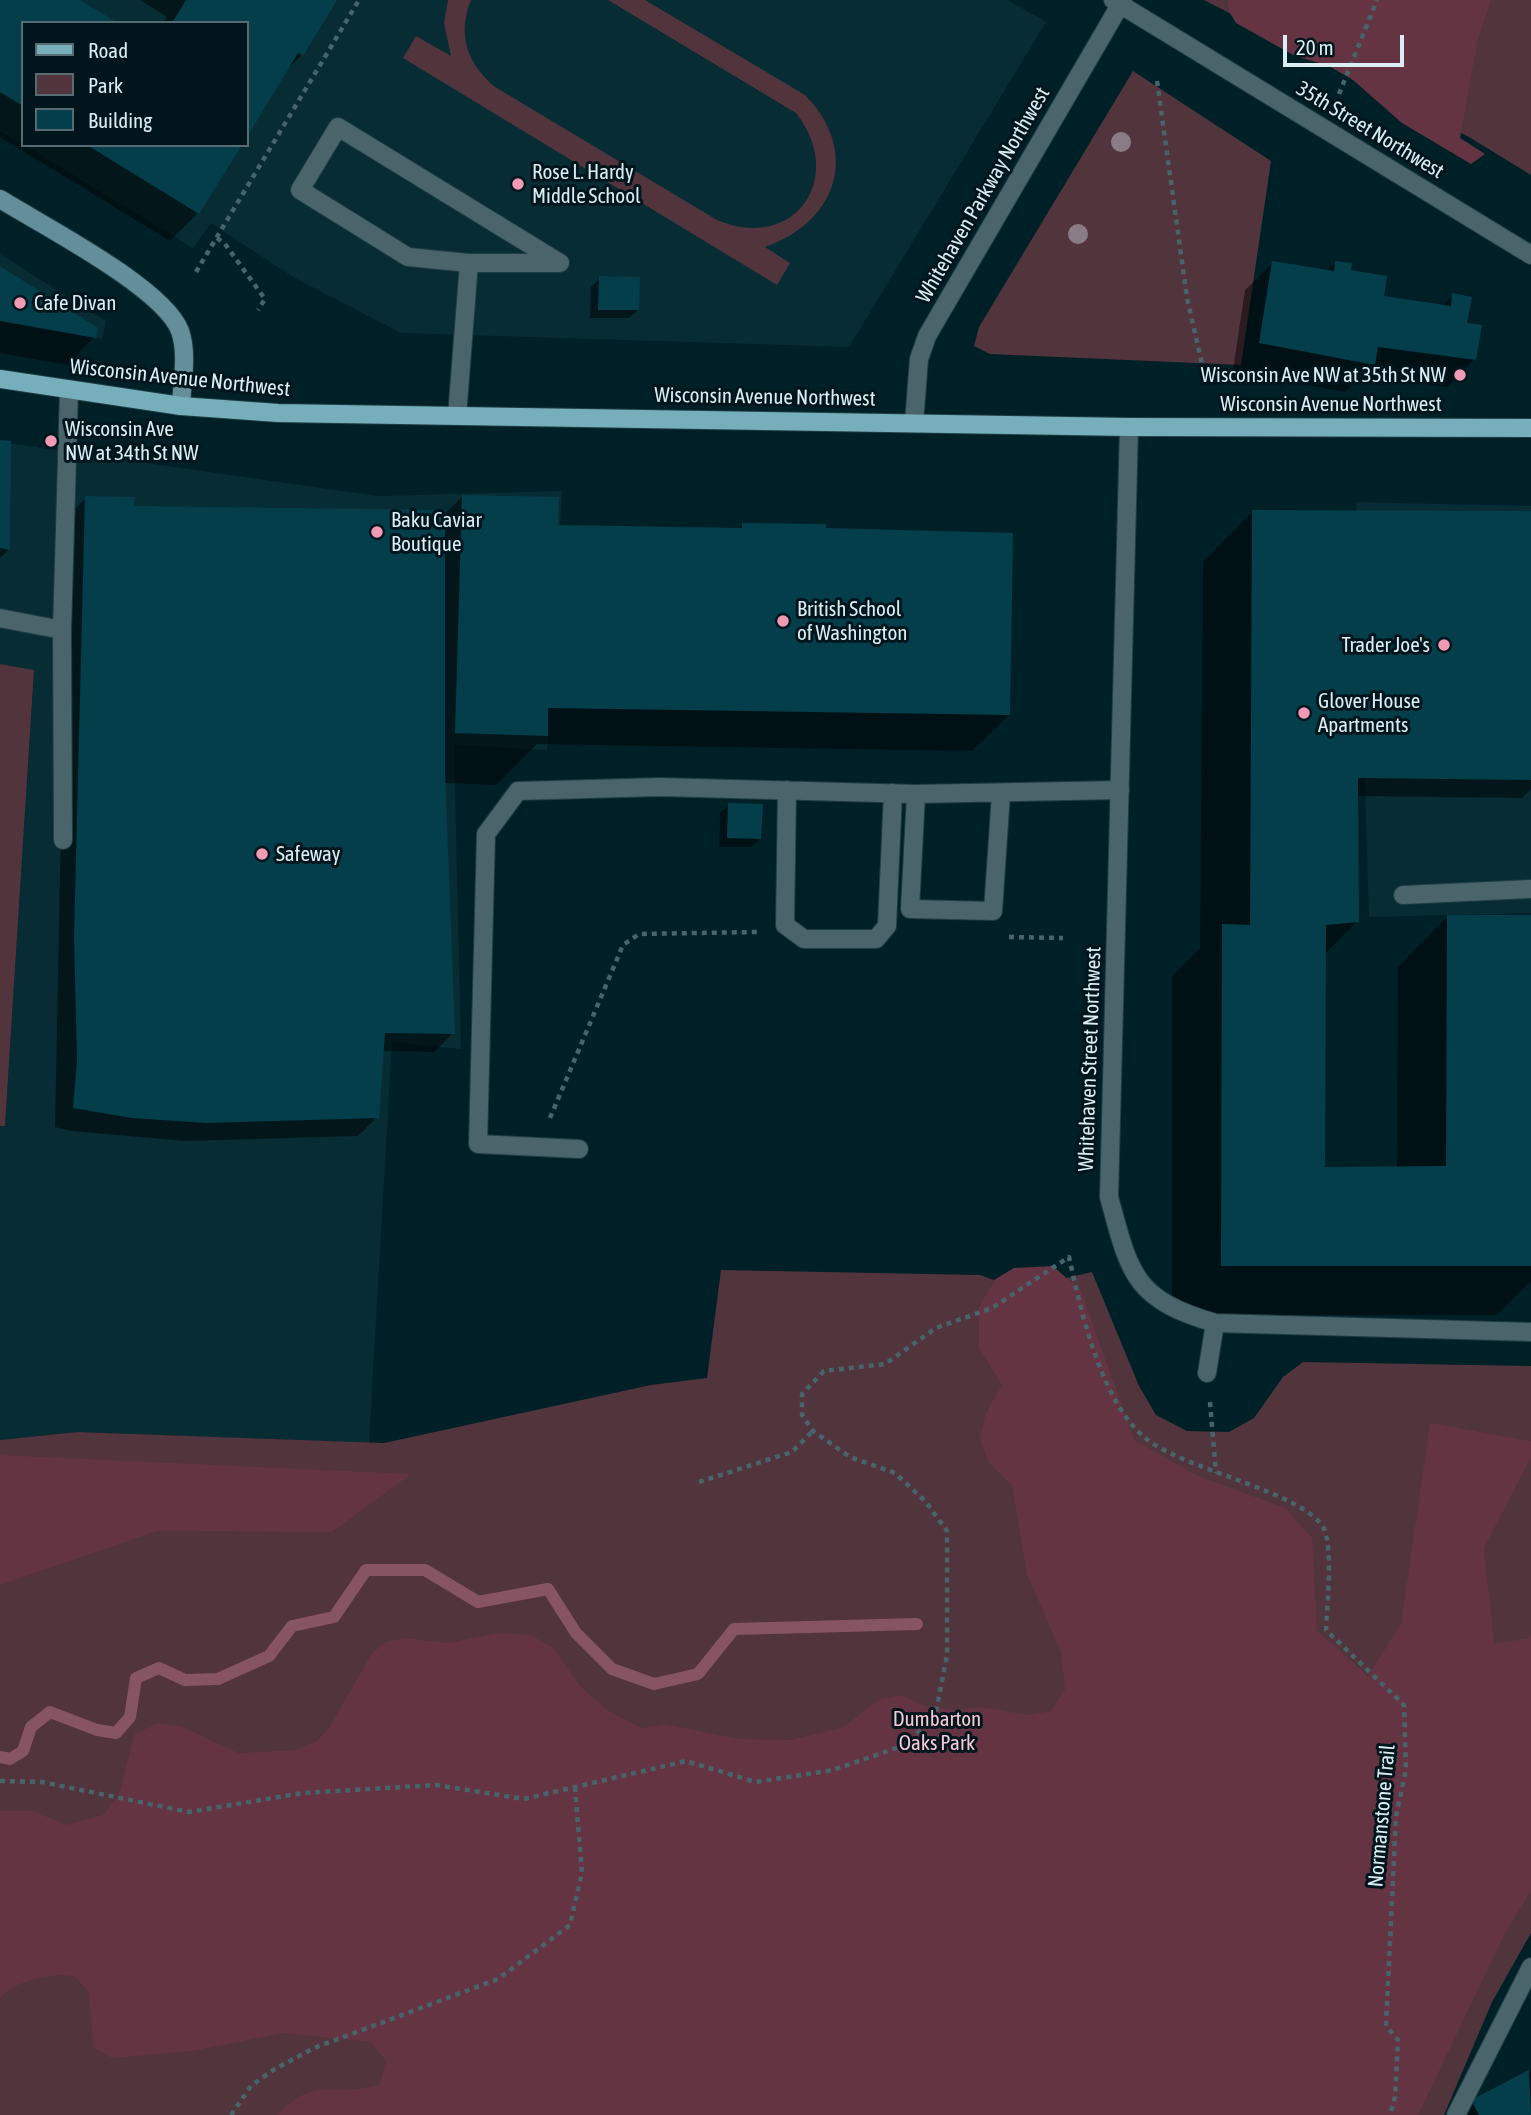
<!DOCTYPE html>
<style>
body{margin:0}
#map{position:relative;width:1531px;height:2115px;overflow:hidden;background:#002028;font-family:"Asap Condensed",sans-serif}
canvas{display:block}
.legend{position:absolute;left:21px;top:21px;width:228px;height:126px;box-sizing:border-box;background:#00161c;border:2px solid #576c72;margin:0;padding:9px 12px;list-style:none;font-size:21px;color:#daedf2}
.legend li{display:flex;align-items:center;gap:14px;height:35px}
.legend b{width:35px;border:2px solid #576c72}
.scale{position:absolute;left:1283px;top:35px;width:121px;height:32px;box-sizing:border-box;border:4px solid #daedf2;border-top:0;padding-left:9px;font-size:21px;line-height:24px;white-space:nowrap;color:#daedf2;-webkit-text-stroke:5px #00161c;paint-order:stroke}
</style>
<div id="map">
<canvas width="1531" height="2115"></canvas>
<ul class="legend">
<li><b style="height:9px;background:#77aebc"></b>Road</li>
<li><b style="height:19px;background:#51343c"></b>Park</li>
<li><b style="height:19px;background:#043e4a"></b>Building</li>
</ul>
<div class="scale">20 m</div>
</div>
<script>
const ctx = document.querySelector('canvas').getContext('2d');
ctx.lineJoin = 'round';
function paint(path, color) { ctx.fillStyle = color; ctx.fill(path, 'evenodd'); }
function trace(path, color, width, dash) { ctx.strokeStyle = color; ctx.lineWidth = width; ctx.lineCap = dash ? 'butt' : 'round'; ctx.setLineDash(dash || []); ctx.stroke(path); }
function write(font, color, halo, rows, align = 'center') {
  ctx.font = font + ' "Asap Condensed",sans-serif'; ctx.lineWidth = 6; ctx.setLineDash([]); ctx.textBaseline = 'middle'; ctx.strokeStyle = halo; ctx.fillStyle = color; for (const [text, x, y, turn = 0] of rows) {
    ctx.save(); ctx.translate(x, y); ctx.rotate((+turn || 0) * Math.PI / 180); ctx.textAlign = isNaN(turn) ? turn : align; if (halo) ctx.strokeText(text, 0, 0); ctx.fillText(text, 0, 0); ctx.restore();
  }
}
paint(new Path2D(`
 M0,0H1008L1046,22L849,347L401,333L293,277L211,223L193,248L24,145H247V23H23V145L0,131Z
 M0,254L106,321L102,339L0,321Z
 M0,442L377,496L562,491L547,750L454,745L461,1049L392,1042L369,1443L77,1432L0,1440V1126H5L34,671L0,664Z
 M1356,502L1531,506V913L1369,917Z`), '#072c34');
paint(new Path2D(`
 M448,0H471C457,35 467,63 495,87L717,220C794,253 847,178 796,113L608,0H645L805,95C861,152 837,222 765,247L790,263L777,285L403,58L416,36L451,56L444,23Z
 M1204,0H1531V175L1469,137Z
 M1133,71L1271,161L1241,365L990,354L974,346L979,327Z
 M0,664L34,670L5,1126H0Z
 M721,1270L980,1275L994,1280L979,1308L1009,1291L1092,1272L1139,1386L1156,1415L1187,1431L1229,1432L1254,1418L1283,1377L1303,1362L1531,1366V1933L1492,2002L1444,2115H0V1440L77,1432L384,1443L651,1385L707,1378Z`), '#51343c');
paint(new Path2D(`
 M1228,0H1491L1478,39L1460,138L1485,154L1471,164L1402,123L1353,80L1329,66L1295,56L1236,23L1230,13Z
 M1053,1266L1081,1291L1134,1440L1196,1475L1285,1508L1312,1538L1317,1631L1368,1676L1401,1624L1430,1423L1531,1441V1457L1484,1548L1494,1644L1529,1638L1531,1633V1891L1506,1931L1418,2115H277C316,2073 337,2099 380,2084L386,2061L371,2042L284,2033L192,2051L112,2058L94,2048L88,1991L74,1976C51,1973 17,1980 0,1998V1811H33L66,1825L103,1815L119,1795L134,1735L157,1723L183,1727L238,1753L295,1750L317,1741L329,1728L372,1653L386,1642L404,1638L447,1643L500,1633L531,1635L553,1648L581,1687L607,1710L641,1728L664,1724L740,1739L791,1740L844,1727L878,1700L901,1695L925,1706L953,1710L980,1707L1029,1715L1051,1711L1065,1690L1061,1652L1027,1574L1012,1485L988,1461L980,1438L986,1413L1002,1385L979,1348V1307L994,1280L1014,1268Z
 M0,1455L411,1474L332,1532L157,1531L0,1585Z`), '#643443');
paint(new Path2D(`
 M0,0H76L23,23V145H240L198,213L170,241L0,137Z
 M140,0H335L302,55L283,73L247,133V23H163L167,17Z
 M1336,262L1382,297L1442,306L1453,295L1475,359L1447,387L1361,375L1345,392L1233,370L1245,290L1273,263L1327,271Z
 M0,268L94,337L67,365L0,353Z
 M600,278L638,310L629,318H590L591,287Z
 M0,442L9,549L0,558Z
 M462,497L555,530H738L743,524L824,530L1009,715L972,751L537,744L496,785L444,783L453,1033L434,1052L382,1051L377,1117L358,1136L186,1141L71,1131L55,1127L67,517L86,498L132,507L443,516Z
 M1252,512L1531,513V789L1522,798L1356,796L1357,921L1324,955L1323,1168H1397L1398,967L1447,917H1531V1281L1497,1315H1172V976L1200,948L1203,562Z
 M729,804L760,838L751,847H719L720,813Z
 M1531,2070V2115H1458L1472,2101Z`), '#0007');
trace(new Path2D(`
 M0,1757L10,1759L23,1751L31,1727L50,1712L97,1730L116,1733L130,1717L136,1678L159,1668L185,1680L218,1679L269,1656L292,1626L334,1617L366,1570H425L478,1602L548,1589L576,1633L612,1669L654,1684L698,1674L734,1629L917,1624`), '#875463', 12);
paint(new Path2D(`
 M0,0H80L118,23H23V106L0,92Z
 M186,0H337L303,56L298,53L247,137V23H172Z
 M87,145H242L199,214Z
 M1272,261L1334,271L1335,261L1352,263L1351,270L1387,276L1384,296L1451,306L1452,293L1472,297L1467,323L1482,325L1476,360L1378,347L1375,365L1259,343Z
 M0,266L98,328L96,338L0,321Z
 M599,276L640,277L639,310H598Z
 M0,440L11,441L10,550L0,548Z
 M462,495L559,497L558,525L742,528V523L826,524V528L1013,533L1010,715L548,708V736L455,733Z
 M85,496L135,497L134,506L445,510V771L455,1034L385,1033L379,1118L206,1123L132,1118L73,1108L77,1061L74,937Z
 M1252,510L1531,511V780L1358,778L1359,922L1326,925L1325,1167L1446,1166L1447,915H1531V1266H1221L1222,924L1250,925Z
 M728,803L763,804L761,839L727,838Z
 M1529,2070L1531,2115H1479L1471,2100Z`), '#043e4a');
const lane = new Path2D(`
 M457,416L469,263H560L338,127L300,190L408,257L469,263
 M0,618L62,630
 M787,790L785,925L804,939H876L887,926L893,793
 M1001,794L993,911L910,909L916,794L1120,790
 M63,840L62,630L69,390
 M1403,895L1531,889
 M579,1149L478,1144L486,834L518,791L660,787L916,794`);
const street = new Path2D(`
 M1113,0L1531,255
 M914,423L919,359L927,336L1123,0
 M1129,427L1109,1197C1130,1274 1133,1299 1215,1323L1531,1332
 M1207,1373L1215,1323
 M1456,2115L1531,1967`);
const secondary = new Path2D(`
 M0,199C42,225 164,288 180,331C188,353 182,383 181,406`);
const primary = new Path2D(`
 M0,379L181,406L278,413L1129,427L1531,428`);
trace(lane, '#1f3d44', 20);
trace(street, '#1f3d44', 20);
trace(secondary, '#1f3d44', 20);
trace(primary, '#1f3d44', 20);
trace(new Path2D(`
 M1157,81L1187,298L1203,368
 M1339,94L1377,0
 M217,238L225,244L265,299L258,310
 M196,272L359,0
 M1009,937L1063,938
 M550,1118L623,945L639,934L759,932
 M1210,1402L1216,1473
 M699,1482L792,1452L813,1431
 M0,1781L42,1782L189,1812L303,1793L436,1785L524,1799L686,1761L756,1782L833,1770L905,1745L935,1716L947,1656V1531L926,1502L895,1473L850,1457L813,1431L802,1415V1394L824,1371L885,1364L936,1328L992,1308L1069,1257C1081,1311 1100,1399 1144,1437C1180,1469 1306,1492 1324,1529C1333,1549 1327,1607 1326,1630L1404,1705L1406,1769L1396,1816L1386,2026L1398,2040L1395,2097L1390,2115
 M231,2115L251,2086L273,2070L314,2048L498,1979L570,1925L582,1872L575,1789`), '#48646b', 4.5, [5, 5]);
trace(lane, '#4a646b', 18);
trace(street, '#4a646b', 18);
trace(secondary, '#648e99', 18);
trace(primary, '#77aebc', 18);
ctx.fillStyle = '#8a7c87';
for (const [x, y] of [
 [1121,142],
 [1078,234]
]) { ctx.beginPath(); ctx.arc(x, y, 10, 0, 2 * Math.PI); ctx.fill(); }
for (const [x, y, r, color] of [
 [518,184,7,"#f09ab4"],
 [20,303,7,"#f09ab4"],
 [1460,375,7,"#f09ab4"],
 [51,441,7,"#f09ab4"],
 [377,532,7,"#f09ab4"],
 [783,621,7,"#f09ab4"],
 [1444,645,7,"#f09ab4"],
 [1304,713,7,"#f09ab4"],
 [262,854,7,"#f09ab4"]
]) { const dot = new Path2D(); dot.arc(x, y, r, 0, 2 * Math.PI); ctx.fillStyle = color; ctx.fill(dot); trace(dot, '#00161c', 2.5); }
write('21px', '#daedf2', '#00161c', [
 ["35th Street Northwest",1370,130,31],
 ["Whitehaven Parkway Northwest",983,195,-60],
 ["Wisconsin Avenue Northwest",180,378,6],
 ["Wisconsin Avenue Northwest",765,397,1],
 ["Wisconsin Avenue Northwest",1331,404],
 ["Whitehaven Street Northwest",1090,1059,-88],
 ["Normanstone Trail",1382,1816,-85]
]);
write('21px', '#daedf2', '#00161c', [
 ["Rose L. Hardy",532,172],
 ["Middle School",532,196],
 ["Cafe Divan",34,303],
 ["Wisconsin Ave NW at 35th St NW",1446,375,"right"],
 ["Wisconsin Ave",65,429],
 ["NW at 34th St NW",65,453],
 ["Baku Caviar",391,520],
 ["Boutique",391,544],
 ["British School",797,609],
 ["of Washington",797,633],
 ["Trader Joe's",1430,645,"right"],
 ["Glover House",1318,701],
 ["Apartments",1318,725],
 ["Safeway",276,854]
], 'left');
write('21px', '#fac7d5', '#00161c', [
 ["Dumbarton",937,1719],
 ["Oaks Park",937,1743]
]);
</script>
